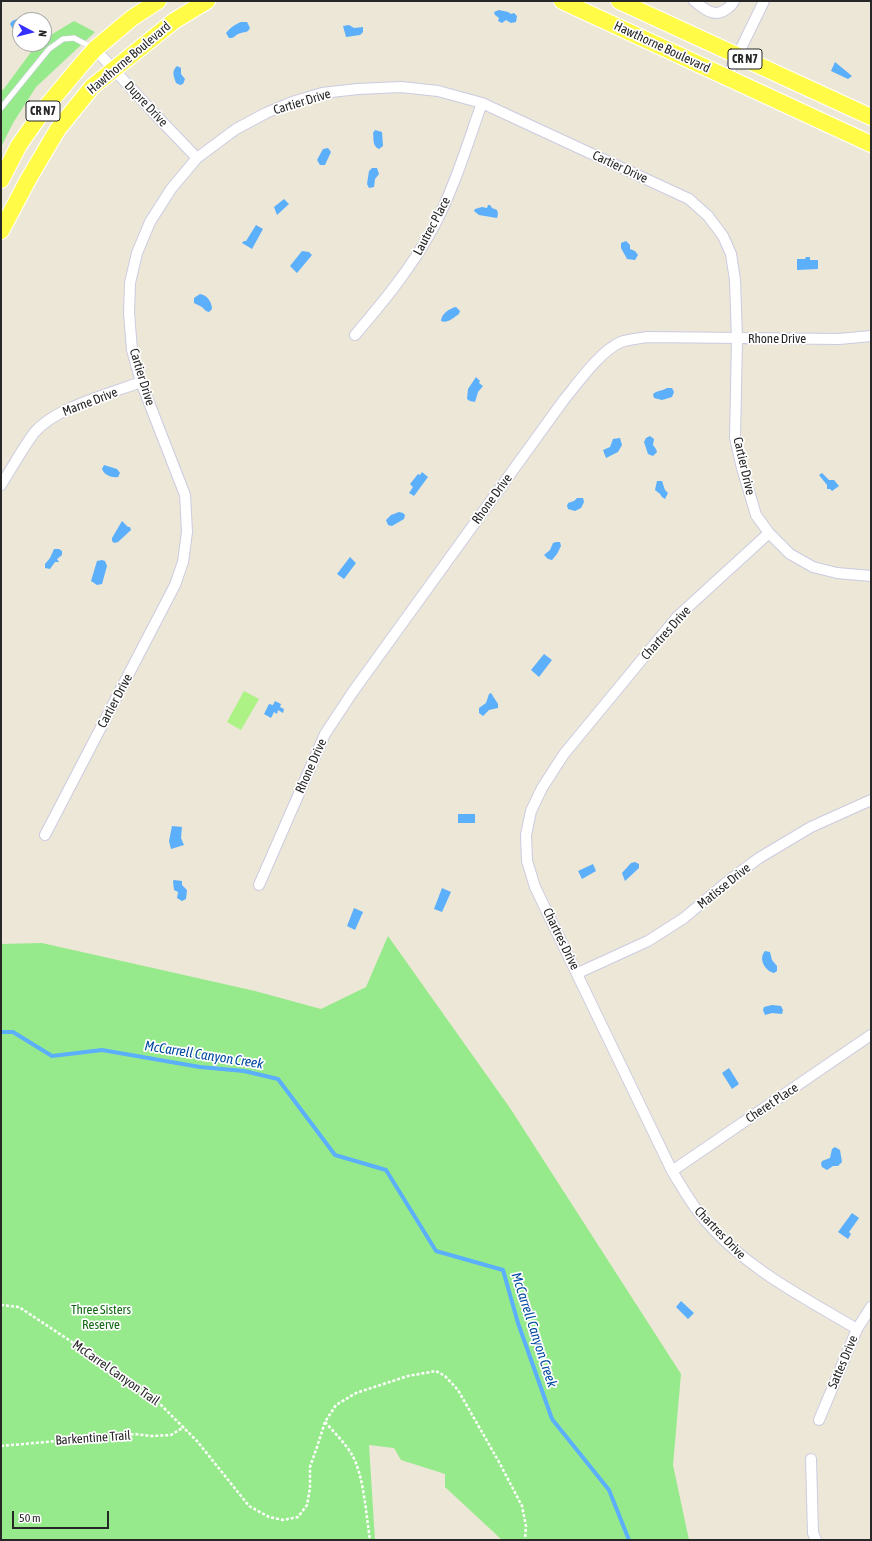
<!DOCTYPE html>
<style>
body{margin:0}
#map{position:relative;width:872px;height:1541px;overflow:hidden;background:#ece7d6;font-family:"Asap Condensed",sans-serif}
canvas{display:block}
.frame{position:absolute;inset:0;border:2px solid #272727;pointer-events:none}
.north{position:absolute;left:12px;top:12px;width:40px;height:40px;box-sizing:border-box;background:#fff;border:1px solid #a9a9a9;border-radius:50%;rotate:97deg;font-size:11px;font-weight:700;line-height:16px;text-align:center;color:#272727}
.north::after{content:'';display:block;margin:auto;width:14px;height:18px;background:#352fff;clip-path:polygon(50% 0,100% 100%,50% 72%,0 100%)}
.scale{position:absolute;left:12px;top:1511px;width:97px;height:18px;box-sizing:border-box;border:2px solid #272727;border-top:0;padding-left:5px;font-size:12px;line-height:14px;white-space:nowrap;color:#272727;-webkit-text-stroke:3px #fff;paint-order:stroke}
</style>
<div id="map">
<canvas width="872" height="1541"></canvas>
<div class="frame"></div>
<div class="north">N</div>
<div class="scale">50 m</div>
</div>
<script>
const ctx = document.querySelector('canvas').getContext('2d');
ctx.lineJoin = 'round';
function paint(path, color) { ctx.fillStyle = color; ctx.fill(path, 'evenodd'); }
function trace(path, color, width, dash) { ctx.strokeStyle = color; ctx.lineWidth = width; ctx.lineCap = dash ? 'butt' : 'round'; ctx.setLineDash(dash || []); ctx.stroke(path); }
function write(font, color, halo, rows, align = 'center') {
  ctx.font = font + ' "Asap Condensed",sans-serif'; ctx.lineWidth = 3.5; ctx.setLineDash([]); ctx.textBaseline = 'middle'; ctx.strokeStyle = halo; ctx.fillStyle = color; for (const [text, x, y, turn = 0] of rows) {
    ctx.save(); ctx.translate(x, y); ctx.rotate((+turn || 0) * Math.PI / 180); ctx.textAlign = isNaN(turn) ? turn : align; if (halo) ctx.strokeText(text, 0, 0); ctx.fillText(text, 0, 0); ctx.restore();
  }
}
paint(new Path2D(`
 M74,21L95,32L36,87L13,123L1,147V89L3,90L37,44H44V39Z
 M388,936L510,1108L681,1374L673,1465L689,1540H502L445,1487V1474L401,1460L394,1448L369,1445L375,1540H1V944L42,943L255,991L321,1009L366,987Z`), '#97ea8b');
paint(new Path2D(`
 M244,691L259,699L241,730L227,722Z`), '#adf285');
paint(new Path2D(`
 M499,10L508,12L511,14L514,13L517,16L516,22L511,23L506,20L502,23L498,21L499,18L495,15L494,12Z
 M17,19L20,22V34L15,33L10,24L12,21Z
 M241,22H247L250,28C247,34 244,31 238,34C234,36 235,38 229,38L226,33C231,27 234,25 241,22Z
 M349,25L354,28L363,27V32L360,35L346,37L343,26Z
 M835,62L852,76L848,79L831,71Z
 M177,66L181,68V74L185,79L183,84L180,85L176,83C174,77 171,71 177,66Z
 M375,130L382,132L383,146L379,149C372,146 374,139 373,133Z
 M328,148L331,152L325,165H320L317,160L323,149Z
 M372,168H377L379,174L375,179L374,187L369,188L367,184L369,171Z
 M284,199L289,204L277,215L274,207Z
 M488,205H490L492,208L497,210L498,214L497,218L479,215L474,211L475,209L482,207L487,208Z
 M256,225L263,229L252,249L242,243L244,241H246Z
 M626,241L630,245V249L635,251L638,255L635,260L627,259L621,248V243Z
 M302,251L309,252L312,255L297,273L290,266Z
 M806,257H810V260H818V269L797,270V259H805Z
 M200,294C207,295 212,302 212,309L209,312L206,311L202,307L194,303V298Z
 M456,307L460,311L459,314C453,318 447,324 441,321C441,314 450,308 456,307Z
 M476,377L480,381L479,383L483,386L478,392L475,402L470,401L467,399L468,389Z
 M667,388H672L674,392L672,397L662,400L654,398L653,394C658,390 662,391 667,388Z
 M650,436L654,439L653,445L656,449L657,452L653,456L648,454L644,442L646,438Z
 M620,438L622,445L618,452L606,458L603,450L610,447L613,439Z
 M104,465L117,469L120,473L118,477C112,478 104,475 102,469Z
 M422,472L428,477L414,496L409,493L413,487L410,484L418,474L420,475Z
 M822,473L829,480H834L839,486L832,491L830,489H827V485L819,475Z
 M657,481H662L665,490L668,493L665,499L662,497L660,494L655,490Z
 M577,498H583L584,502L581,508L575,511L568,509L567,506L568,503L574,501Z
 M399,512L403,513L405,515L404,519L392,526L388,525L386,520L391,515Z
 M122,521L128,527H130L131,530L118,542L114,543L112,541V538Z
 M556,542H560L561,546L557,554L552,560L548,559L544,555L550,550L553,543Z
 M54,549H59L62,551V555L57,559L59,562H55L50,569L45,568V564L50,558Z
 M350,557L356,563L344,579L337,574Z
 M102,560L105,561L107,566L102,584L97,585L91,581L97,561Z
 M544,654L552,660L539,677L531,670Z
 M491,693L498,704V708L489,710L483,716L479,713V708L486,703L489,694Z
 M275,701L281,704L280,707L284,709L283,713L278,710L277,714L274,712L271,718L264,714L269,704L273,705Z
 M458,814H475V823H458Z
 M172,826L182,827L181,838L184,845L171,849L169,841Z
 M635,862L639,864V868L625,881L622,873L631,863Z
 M593,864L596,871L582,879L578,871Z
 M174,880L182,881V885L187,890L186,899L182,901L177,898L178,892L174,890L173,881Z
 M442,888L451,892L442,912L434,909Z
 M354,908L363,912L355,930L347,926Z
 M765,951L770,952L772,960L777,966V971L774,973C765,971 758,959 765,951Z
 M772,1005L781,1006L783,1010L782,1014L772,1013L765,1015L763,1010L764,1007Z
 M729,1068L739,1084L732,1089L722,1073Z
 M835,1147L840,1150L842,1162L838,1166H833L827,1170L822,1167L821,1164L822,1161L830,1158L832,1149Z
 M852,1213L859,1218L849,1232L851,1234L848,1239L838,1232Z
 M681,1301L694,1313L688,1319L676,1307Z`), '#5baffb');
trace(new Path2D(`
 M1,1032H13L52,1056L102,1050L200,1067L244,1071L278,1079L335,1155L386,1170L436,1251L503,1270L518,1323L552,1419L609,1490L629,1540`), '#5baffb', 4);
const service = new Path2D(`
 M1,108L49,49L63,39L74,38L93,48`);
const minor = new Path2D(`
 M694,1C704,8 713,18 725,10C729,7 732,6 734,1
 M95,49L150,109L197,158
 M727,77L764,1
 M355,335C384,301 412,267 433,228C454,189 467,145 482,103
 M1,485C12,468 22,449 34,433C56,407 109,394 141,382
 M769,533L677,617L564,754L542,788L531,811L526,835L527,861L535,887L672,1171C682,1187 691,1204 704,1219C745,1268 803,1297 857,1329
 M45,835L175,585L183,562L187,532L185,495L141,382L132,350L129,313L130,283L137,253L150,222L171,189L197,158L236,129L266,113L292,102L322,93L358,89L401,87L438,91L482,103L689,199L708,216L723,236L731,254L735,280L737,339L735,438L742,468L756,515L769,533L790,554L813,567L837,573L871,576
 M259,885L325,734L352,693L563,401C577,384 601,350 621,342C629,339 638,339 646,337L839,339L871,336
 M578,973L648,941L684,918L728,881L759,858L811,827L871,800
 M672,1171L871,1035
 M819,1420L857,1329L871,1307
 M811,1459L813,1533L816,1540`);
const primary = new Path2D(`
 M562,1L871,144
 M619,1L871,117
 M1,180L19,145L45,108L81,65L95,49L132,18L158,1
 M1,231L29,178L58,129L92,87L174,21L207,1`);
trace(service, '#cccbe2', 6);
trace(minor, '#cccbe2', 12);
trace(primary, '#fff', 18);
trace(new Path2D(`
 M1,1305L19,1307L87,1352L124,1380L158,1402L197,1441L249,1506L269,1517L283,1520L298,1517L307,1505L310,1488V1467L317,1447L325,1422L336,1405L356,1393L408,1376L436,1371L445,1376L458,1390L499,1462L522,1506L526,1526L525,1540
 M325,1422C334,1432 344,1442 351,1453C364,1474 366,1515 370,1540
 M1,1446L135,1434L151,1436L171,1435L184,1427`), '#fff', 2.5, [3, 2]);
trace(service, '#fff', 5);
trace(minor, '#fff', 10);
trace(primary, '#fffb47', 16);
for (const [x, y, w] of [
 [745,59,34],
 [43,111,34]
]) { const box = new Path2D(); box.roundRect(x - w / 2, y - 10, w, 20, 3); ctx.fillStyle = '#fff'; ctx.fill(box); trace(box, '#272727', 1); }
write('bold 12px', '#272727', null, [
 ["CR N7",745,59],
 ["CR N7",43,111]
]);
write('13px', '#272727', '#fff', [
 ["Hawthorne Boulevard",662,47,25],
 ["Hawthorne Boulevard",129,58,-40],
 ["Cartier Drive",302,102,-17],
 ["Dupre Drive",146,104,47],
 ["Cartier Drive",620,167,25],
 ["Lautrec Place",432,226,-62],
 ["Rhone Drive",777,339],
 ["Cartier Drive",142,377,73],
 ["Marne Drive",90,402,-21],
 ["Cartier Drive",744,466,77],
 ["Rhone Drive",492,499,-54],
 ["Chartres Drive",666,633,-48],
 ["Cartier Drive",115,701,-62],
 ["Rhone Drive",311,766,-66],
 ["Matisse Drive",724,886,-39],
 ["Chartres Drive",561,939,64],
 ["Cheret Place",772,1103,-34],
 ["Chartres Drive",720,1233,46],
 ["Sattes Drive",843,1362,-67],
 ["McCarrel Canyon Trail",116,1373,35],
 ["Barkentine Trail",93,1438,-4]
]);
write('13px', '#116911', '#fff', [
 ["Three Sisters",101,1310],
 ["Reserve",101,1325]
]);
write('italic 14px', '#0048a1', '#fff', [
 ["McCarrell Canyon Creek",204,1055,9],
 ["McCarrell Canyon Creek",534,1330,72]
]);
</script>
